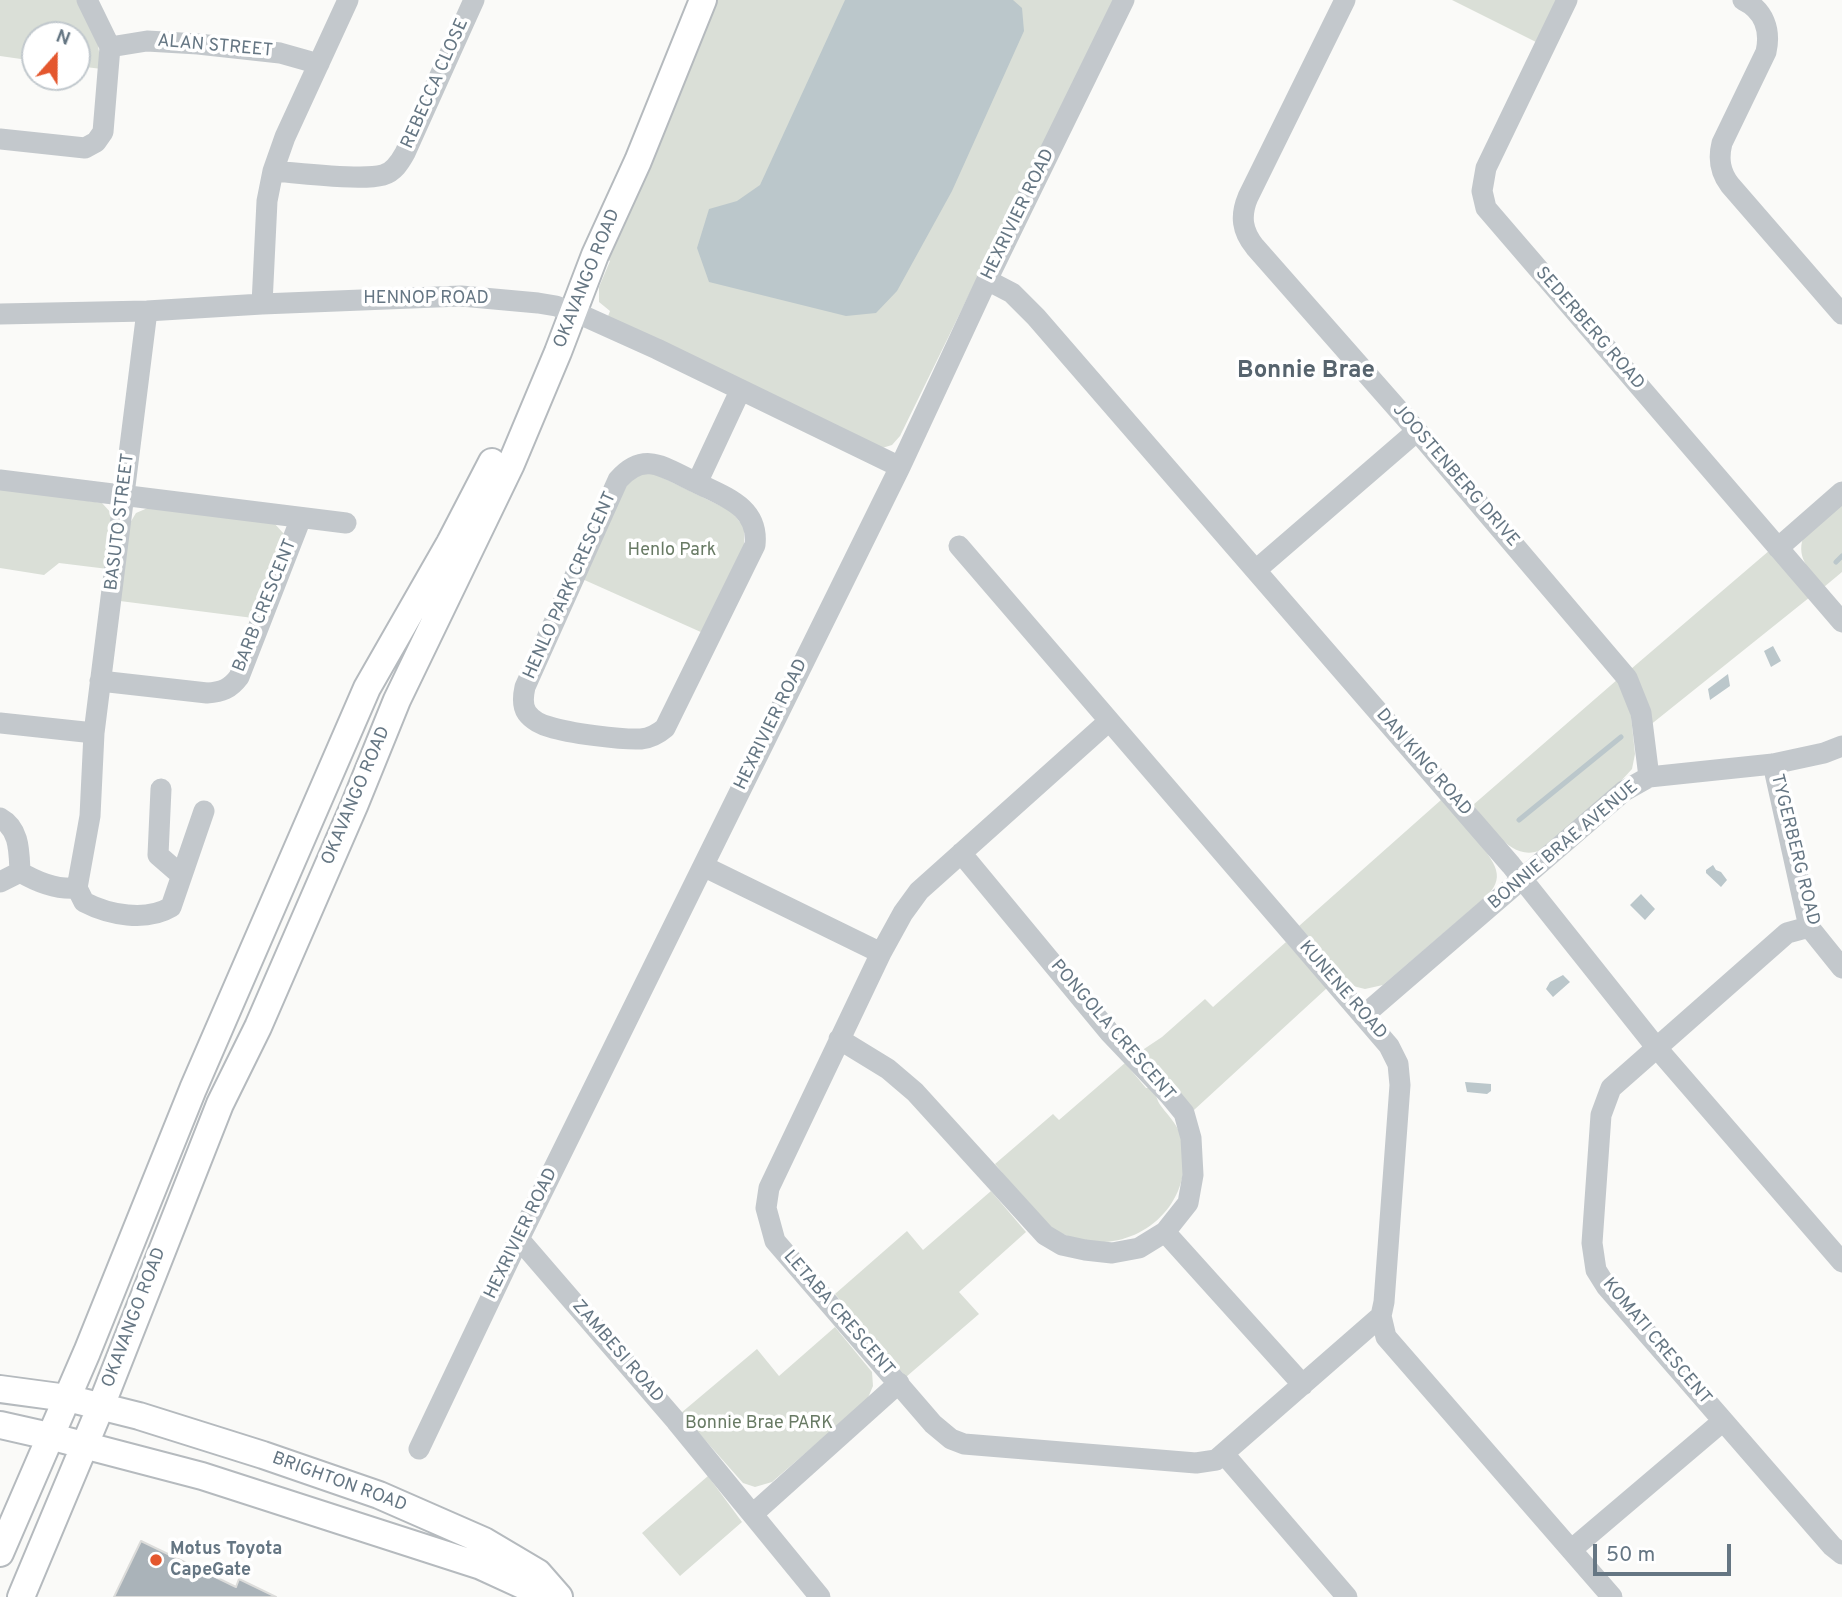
<!DOCTYPE html>
<style>
body{margin:0}
#map{position:relative;width:1842px;height:1597px;overflow:hidden;background:#fafaf8;font-family:Overpass,sans-serif}
canvas{display:block}
.north{position:absolute;left:21px;top:21px;width:70px;height:70px;box-sizing:border-box;background:#fff;border:2px solid #c1c8cd;border-radius:50%;rotate:21deg;font-size:19px;font-weight:700;line-height:28px;text-align:center;color:#657683}
.north::after{content:'';display:block;margin:auto;width:24px;height:32px;background:#e4572e;clip-path:polygon(50% 0,100% 100%,50% 72%,0 100%)}
.scale{position:absolute;left:1593px;top:1544px;width:138px;height:32px;box-sizing:border-box;border:4px solid #657683;border-top:0;padding-left:9px;font-size:21px;line-height:24px;white-space:nowrap;color:#657683;-webkit-text-stroke:5px #fff;paint-order:stroke}
</style>
<div id="map">
<canvas width="1842" height="1597"></canvas>
<div class="north">N</div>
<div class="scale">50 m</div>
</div>
<script>
const ctx = document.querySelector('canvas').getContext('2d');
ctx.lineJoin = 'round';
function paint(path, color) { ctx.fillStyle = color; ctx.fill(path, 'evenodd'); }
function trace(path, color, width, dash) { ctx.strokeStyle = color; ctx.lineWidth = width; ctx.lineCap = dash ? 'butt' : 'round'; ctx.setLineDash(dash || []); ctx.stroke(path); }
function write(font, color, halo, rows, align = 'center') {
  ctx.font = font + ' Overpass,sans-serif'; ctx.lineWidth = 7; ctx.setLineDash([]); ctx.textBaseline = 'middle'; ctx.strokeStyle = halo; ctx.fillStyle = color; for (const [text, x, y, turn = 0] of rows) {
    ctx.save(); ctx.translate(x, y); ctx.rotate((+turn || 0) * Math.PI / 180); ctx.textAlign = isNaN(turn) ? turn : align; if (halo) ctx.strokeText(text, 0, 0); ctx.fillText(text, 0, 0); ctx.restore();
  }
}
paint(new Path2D(`
 M0,0H78L97,40L102,69L77,66V35H35V61L0,56Z
 M710,0H1113L900,436L892,445L882,448L607,319L610,311L599,302V287L610,261L603,257Z
 M1452,0H1558L1538,43Z
 M636,473L655,474L731,511L744,527V547L703,633L580,578L622,486Z
 M0,488L102,503L112,514L108,569L59,563L44,575L0,568Z
 M1842,502V572L1824,587C1811,572 1796,559 1803,538Z
 M150,507L274,523L284,534L253,618L120,601L130,523L136,513Z
 M1770,550L1810,597L1649,726L1631,669Z
 M1618,679L1629,697L1635,754L1632,769L1620,782L1541,850C1511,863 1490,825 1473,805Z
 M1441,800C1453,814 1493,854 1496,870C1499,880 1494,888 1488,895L1383,985L1365,989L1353,986L1299,926Z
 M1286,942L1327,988L1194,1110L1141,1051L1162,1037L1205,999L1213,1007Z
 M1125,1063L1146,1088H1151C1158,1096 1156,1100 1161,1106C1170,1118 1180,1127 1183,1143C1196,1218 1115,1268 1052,1228C1037,1219 1008,1179 995,1164L1053,1114L1059,1120Z
 M991,1191L1026,1232L959,1292L979,1314L906,1377L835,1294L907,1231L923,1250Z
 M835,1327L872,1372L873,1386L867,1400L772,1482L755,1487L743,1483L681,1413L757,1349L779,1376Z
 M708,1476L742,1522L680,1576L642,1533Z`), '#dadfd7');
paint(new Path2D(`
 M845,0H1013L1022,8L1024,31L952,191L897,291L876,313L846,316L709,282L697,248L709,209L737,201L760,185Z
 M1773,646L1781,661L1771,667L1764,651Z
 M1728,674L1730,686L1710,700L1708,689Z
 M1713,865L1716,870L1721,872L1727,880L1721,887L1706,873V870Z
 M1641,894L1655,909L1645,920L1630,905Z
 M1563,975L1570,982L1553,997L1546,989L1550,982Z
 M1465,1082L1491,1084V1091L1487,1094L1467,1092Z`), '#bbc7cb');
trace(new Path2D(`
 M1836,562L1842,556
 M1519,820L1621,737`), '#bbc7cb', 5);
const building = new Path2D(`
 M141,1541L236,1587L239,1579L276,1597H114Z`);
paint(building, '#aab3b9');
trace(building, '#dcdcda', 2);
const major = new Path2D(`
 M0,1389L67,1398L139,1416L263,1455L379,1495L484,1541L538,1573L559,1597
 M0,1425L49,1436L202,1476L481,1566L531,1589L555,1597
 M0,1553L87,1352L193,1089L367,688L450,543L492,462
 M21,1597L101,1406L220,1104L258,1027L354,806L397,700L511,464L558,352L595,255L638,161L703,0`);
trace(major, '#b5babe', 30);
trace(new Path2D(`
 M1345,0L1248,197C1240,216 1242,231 1255,247L1417,431L1627,678L1641,713L1649,777
 M1567,0L1486,168L1482,191L1486,208L1842,622
 M1743,0C1764,10 1771,30 1766,52L1722,143C1718,159 1720,172 1730,185L1842,314
 M110,47L147,41L198,44L280,53L319,64
 M0,139L85,148L96,142L103,132L110,47L87,0
 M273,171C299,173 361,181 383,175C394,172 400,162 405,153L474,0
 M987,280L1012,293L1036,317L1511,865L1656,1047L1842,1262
 M262,304L267,201L273,171L285,137L348,0
 M0,314L147,311L262,304L461,296L538,303L556,306L586,317L657,349L900,467
 M0,480L346,523
 M697,483C725,497 759,507 755,545L665,728C658,734 651,738 641,739C622,740 568,733 550,727C542,725 532,720 527,713C522,706 523,696 525,687L618,480C645,449 666,469 697,483L740,391
 M959,546L1389,1046L1398,1064L1400,1085L1384,1302L1381,1316L1386,1337L1612,1597
 M1778,548L1842,492
 M1256,570L1417,431
 M100,681L207,693C222,692 230,689 239,677L301,518
 M1109,721L919,891L903,913L881,953L769,1188L766,1208L775,1241L933,1424L951,1439L964,1444L1196,1463L1216,1460L1381,1316
 M0,723L94,733
 M1773,764L1809,927L1842,968
 M161,789L158,855L181,875
 M0,818C20,829 19,852 20,872
 M703,866L881,953
 M0,882L20,872C37,882 57,890 77,888L90,816L94,733L147,311
 M77,888L84,902C109,915 146,922 171,907L204,811
 M1809,927L1787,933L1611,1088L1601,1115L1592,1243L1596,1270L1606,1286L1832,1546L1842,1554
 M1363,1016L1624,791L1649,777L1773,764L1824,753L1842,746
 M839,1039L888,1069L915,1092L1045,1235L1062,1245L1085,1250L1112,1253L1139,1248L1165,1232L1188,1203L1193,1175L1191,1138L1184,1113L1170,1096L1110,1033L961,853
 M1165,1232L1303,1385
 M519,1239L676,1421L820,1597
 M419,1449L519,1239L900,467L987,280L1124,0
 M1224,1454L1347,1597
 M754,1513L899,1383
 M1571,1550L1723,1421`), '#c3c8cc', 21);
trace(major, '#fff', 26);
for (const [x, y, r, color] of [
 [156,1560,7,"#e4572e"]
]) { const dot = new Path2D(); dot.arc(x, y, r, 0, 2 * Math.PI); ctx.fillStyle = color; ctx.fill(dot); trace(dot, '#fff', 2.5); }
write('18px', '#657683', '#fff', [
 ["ALAN STREET",215,47,5],
 ["REBECCA CLOSE",436,84,-66],
 ["HEXRIVIER ROAD",1019,215,-64],
 ["OKAVANGO ROAD",588,279,-68],
 ["HENNOP ROAD",426,299],
 ["SEDERBERG ROAD",1589,329,49],
 ["JOOSTENBERG DRIVE",1455,476,49],
 ["BASUTO STREET",121,522,-83],
 ["HENLO PARK CRESCENT",571,586,-66],
 ["BARB CRESCENT",266,606,-68],
 ["HEXRIVIER ROAD",772,725,-64],
 ["DAN KING ROAD",1423,763,49],
 ["OKAVANGO ROAD",357,796,-67],
 ["BONNIE BRAE AVENUE",1564,846,-40],
 ["TYGERBERG ROAD",1794,850,76],
 ["KUNENE ROAD",1342,991,49],
 ["PONGOLA CRESCENT",1112,1031,49],
 ["HEXRIVIER ROAD",522,1234,-64],
 ["LETABA CRESCENT",838,1314,49],
 ["OKAVANGO ROAD",135,1318,-69],
 ["KOMATI CRESCENT",1656,1342,50],
 ["ZAMBESI ROAD",617,1352,49],
 ["BRIGHTON ROAD",339,1483,20]
]);
write('18px', '#687a64', '#fff', [
 ["Henlo Park",672,551],
 ["Bonnie Brae PARK",759,1424]
]);
write('bold 18px', '#657683', '#fff', [
 ["Motus Toyota",170,1550],
 ["CapeGate",170,1571]
], 'left');
write('bold 24px', '#57646e', '#fff', [
 ["Bonnie Brae",1306,372]
]);
</script>
